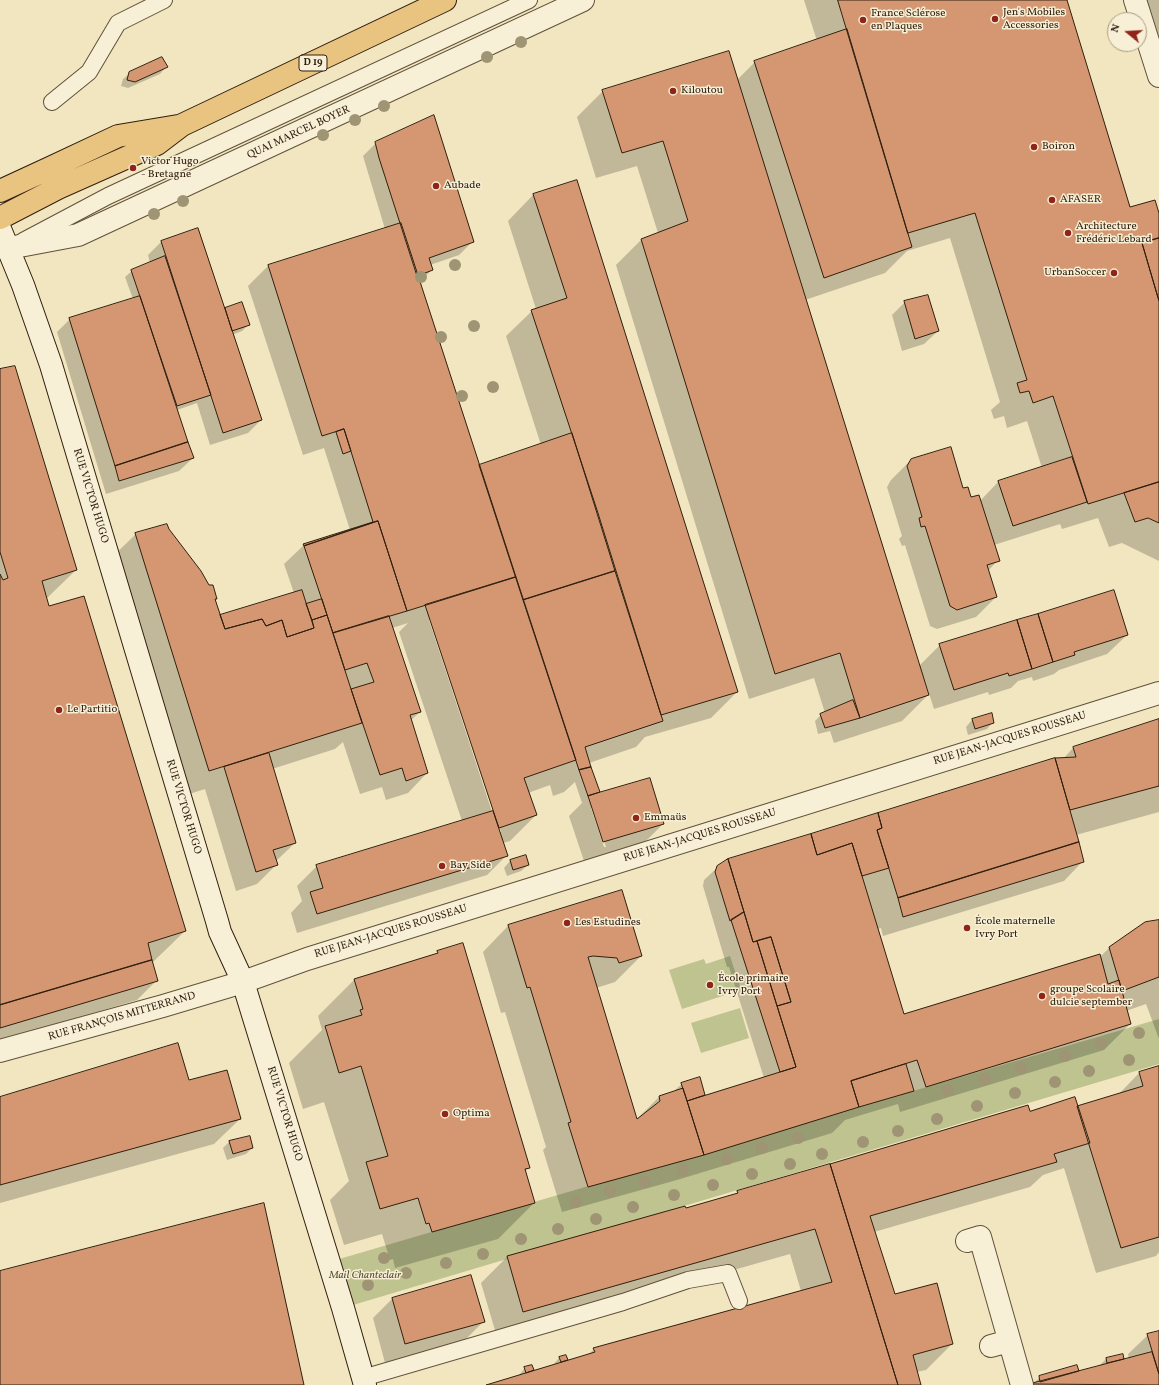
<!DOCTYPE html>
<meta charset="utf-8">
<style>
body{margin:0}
#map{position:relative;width:1159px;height:1385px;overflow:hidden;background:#f2e6c0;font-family:Vollkorn,serif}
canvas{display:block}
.north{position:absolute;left:1107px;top:12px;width:40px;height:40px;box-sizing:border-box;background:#f7efd6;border:1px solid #a79c86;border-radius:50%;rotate:288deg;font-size:11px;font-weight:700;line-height:16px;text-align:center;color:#301f0e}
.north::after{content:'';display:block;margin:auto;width:14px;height:18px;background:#8f2418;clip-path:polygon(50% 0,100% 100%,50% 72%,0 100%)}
</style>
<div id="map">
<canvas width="1159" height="1385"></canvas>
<div class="north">N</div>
</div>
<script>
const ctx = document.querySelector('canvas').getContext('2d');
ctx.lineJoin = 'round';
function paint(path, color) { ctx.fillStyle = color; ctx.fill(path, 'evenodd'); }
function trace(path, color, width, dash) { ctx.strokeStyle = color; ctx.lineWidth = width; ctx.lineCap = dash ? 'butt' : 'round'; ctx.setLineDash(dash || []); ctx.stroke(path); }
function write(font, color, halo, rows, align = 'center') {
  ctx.font = font + ' Vollkorn,serif'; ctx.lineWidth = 3; ctx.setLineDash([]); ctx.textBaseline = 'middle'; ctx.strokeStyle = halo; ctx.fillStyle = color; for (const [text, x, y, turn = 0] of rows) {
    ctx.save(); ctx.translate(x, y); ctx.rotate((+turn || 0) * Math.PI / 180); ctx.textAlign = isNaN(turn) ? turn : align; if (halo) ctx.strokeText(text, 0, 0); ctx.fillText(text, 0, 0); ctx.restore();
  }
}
paint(new Path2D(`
 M730,956L741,990L682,1009L669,970L704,959L706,964Z
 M740,1008L749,1038L701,1053L691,1023Z
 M1159,1019V1064L343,1308L329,1262Z`), '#bfc38f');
paint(new Path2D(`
 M804,0H1066L1130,208L1159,216V561L1122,543L1109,547L1098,518L1062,529L1060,524L994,545L998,560L988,571L996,597L976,617L937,629L930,626L905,545L902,546L899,539L902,536L887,487L891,480L911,460L963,490L970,499L980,501L998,482L1042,468L1027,421L1007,428L1004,416L994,419L991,410L1000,402L950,238L907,251L885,273L805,300L919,666L940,645L1127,635L1107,654L1059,670L1054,674L1033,681L1032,677L1018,681L1011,688L989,695L988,692L934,709L925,681L923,682L928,695L902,721L834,743L830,731L818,734L815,721L821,715L825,713L814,678L749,699L616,265L642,239L658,233L637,166L596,178L577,117L603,91L737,80L755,62L817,41Z
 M1143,0H1159V52Z
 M166,67L160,74L128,88L121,86L123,79L130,73Z
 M376,143L473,241L459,255L430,265L432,270L419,282L479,466L541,445L506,336L532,311L536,309L508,221L533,195L737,692L711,718L645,737L636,747L589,763L599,792L596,794L663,824L643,844L584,861L569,816L582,803L575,782L564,792L553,796L550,785L528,793L536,815L510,841L503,843L507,855L487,875L297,933L291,913L302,901L297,886L317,866L462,821L399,632L408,623L392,628L420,712L410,721L427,773L408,793L386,800L382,787L360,794L343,742L335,749L272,769L295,843L276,861L277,864L257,884L236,891L205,789L183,796L110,559L136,534L168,530L216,598L214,600L220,616L294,593L284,564L304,545L350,530L324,448L303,455L248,286L268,266L385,229L363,156ZM429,620H431L501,832L499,833ZM591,808H593L606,847H604Z
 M197,229L224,310L226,308L249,324L242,331L232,335L261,420L248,433L210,445L197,403L177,410L193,458L179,471L106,494L57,332L70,319L133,299L125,277L132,271L150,263L148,255L161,242Z
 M905,302L938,331L924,344L902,351L892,315Z
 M0,370L76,570L46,599L49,607L185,931L152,963L156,981L137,1000L0,1041Z
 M972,720L993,722L987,729L968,735L966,727Z
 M1159,720V812L1076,835L1083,861L1064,881L883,936L881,928L877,929L903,1015L1100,957L1110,947L1159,921V1039L1146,1004L1126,1011L1130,1024L1104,1050L900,1112L898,1104L845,1120L832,1133L677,1180L562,1212L543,1150L546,1147L505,1012L501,1013L483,952L508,926L641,956L615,982L596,988L636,1120L659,1097L676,1091L675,1090L682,1084L704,1095L701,1097L764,1078L729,967H727L703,886L704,880L718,867L1055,759H1063L1073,748Z
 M525,856L528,865L521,871L507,876L504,868L510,861Z
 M438,952L529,1167L525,1172L534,1203L498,1239L395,1268L393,1259L390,1260L382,1234L344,1245L330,1200L349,1181L324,1102L303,1109L289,1063L322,1030L318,1016L354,980L434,955Z
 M1159,1067V1252L1156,1256L1096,1273L1064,1168L1043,1175L1030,1187L874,1232L894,1295L952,1344L926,1370L916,1372L920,1385H490L519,1376V1375L525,1368L533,1370L530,1373L553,1365L559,1358L565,1357L567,1361L588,1355L594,1349L801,1291L790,1254L497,1337L481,1283L507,1257L685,1207V1209L734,1195L738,1192L1029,1112L1077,1107L1118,1095L1139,1073Z
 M188,1082L240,1119L214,1144L0,1203V1098Z
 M229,1142L252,1148L246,1154L227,1160L223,1148Z
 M392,1299L484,1321L464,1341L385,1363L373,1318Z
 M1159,1332V1385H1031L1033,1384L1040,1377L1075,1373L1100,1367V1365L1106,1359L1123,1358L1120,1361L1129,1359L1128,1354L1148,1335Z`), '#0003');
const building = new Path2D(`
 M838,0H1067L1130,207L1155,200L1159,213V238L1142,243L1159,301V482L1088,504L1053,396L1033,403L1029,391L1020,393L1017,383L1027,380L975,213L908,233Z
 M847,29L912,247L824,278L754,61Z
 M729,51L929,695L860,718L840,653L775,674L641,239L688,221L663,141L622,153L602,90Z
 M162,57L168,67L135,82L127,80L129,72Z
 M434,115L474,242L429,258L433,270L417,276L379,158L375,142Z
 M577,180L738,692L661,715L597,510L531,310L567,298L533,194Z
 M401,223L516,577L407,611L378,521L304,546L303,544L373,522L344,429L322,436L268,265Z
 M198,228L262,420L223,433L161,241Z
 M1159,238V301L1142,243Z
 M165,256L211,395L177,406L131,270Z
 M928,295L939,331L915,339L904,301Z
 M140,296L188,442L115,466L69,318Z
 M242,302L250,325L232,331L225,308Z
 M15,366L77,570L42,581L49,606L84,596L186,931L148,943L152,960L0,1005V574L3,580L8,578L0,552V369Z
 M344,429L351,451L343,454L336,432Z
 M572,433L615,571L523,600L479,465Z
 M188,442L194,458L119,481L115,466Z
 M951,447L963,488L968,487L971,497L979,495L1000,561L987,565L997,597L957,610L950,606L925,526L921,527L919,518L922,517L907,466L911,459Z
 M1072,457L1087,502L1013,526L998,481Z
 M1159,482V523L1148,518L1135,522L1124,493Z
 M378,521L407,611L333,633L304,546Z
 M167,524L169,529L201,571L209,585H213L217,599H215L225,629L262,619L266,626L282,620L287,637L314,628L312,620L327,615L362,723L209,771L135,533Z
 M615,571L663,721L585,747L591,767L579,770L523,600Z
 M516,577L576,760L524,778L537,815L499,828L425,605Z
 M302,590L314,628L287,637L282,620L266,626L262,619L225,629L220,615Z
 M1114,590L1128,635L1074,652L1075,655L1053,662L1038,614Z
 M322,599L327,615L312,620L306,604Z
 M1038,614L1053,662L1032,669L1017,620Z
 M389,616L421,712L410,715L428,773L406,781L402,768L380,775L351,689L374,682L367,663L345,670L333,633Z
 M1017,620L1032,669L1009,676L1008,673L954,690L939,644Z
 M853,700L860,718L825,728L820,714Z
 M992,713L994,723L975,729L972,719Z
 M1159,719V786L1070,810L1055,758L1076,757L1073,747Z
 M269,753L296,843L273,850L278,865L256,872L224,767Z
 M1055,758L1079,842L898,898L877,830L882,828L878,813Z
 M591,767L600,792L588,796L579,770Z
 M650,778L664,824L603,842L588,796Z
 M493,811L508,856L317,914L310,892L323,888L316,865Z
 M878,813L882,828L877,830L889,868L862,876L852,843L817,855L811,834Z
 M811,834L817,855L852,843L904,1014L1100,954L1108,984L1119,980L1131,1024L926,1087L917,1060L851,1081L859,1107L704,1155L687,1101L796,1067L777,1006L791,1002L771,937L753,942L728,859Z
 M1079,842L1084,862L903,917L898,898Z
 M526,855L529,865L513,870L510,860Z
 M728,859L744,912L730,921L715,872L717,866Z
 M622,890L642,956L619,963L617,958L593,956L588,957L637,1119L660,1101L659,1096L683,1088L704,1155L588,1187L568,1123L571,1122L530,987L527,988L508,925Z
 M744,912L753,942L757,941L796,1067L780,1072L731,920Z
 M1159,920V977L1122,991L1109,947L1145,922Z
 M771,937L791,1002L777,1006L757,941Z
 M463,943L530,1168L525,1169L535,1203L432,1232L429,1223L426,1224L418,1198L380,1209L366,1162L388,1156L361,1066L339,1073L325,1026L362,1015L360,1010L363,1009L354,979L438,953L437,951Z
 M152,960L158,981L0,1028V1005Z
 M178,1043L189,1080L227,1070L241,1119L0,1185V1097Z
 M906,1064L914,1091L859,1107L851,1081Z
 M1159,1066V1237L1121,1248L1077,1106L1143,1086L1139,1072Z
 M700,1077L705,1095L687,1101L681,1083Z
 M1075,1097L1090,1143L1054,1154L1057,1162L870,1216L895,1294L937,1283L953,1344L913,1355L921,1385H898L830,1164L1028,1105L1030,1111Z
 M250,1136L253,1148L233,1154L229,1141Z
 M830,1164L898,1385H486L595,1352L593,1348L832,1282L815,1229L523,1312L507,1256L685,1206L686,1208L738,1193L737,1191Z
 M264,1203L304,1385H0V1271Z
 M471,1275L485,1322L405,1344L392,1298Z
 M1159,1331V1374L1147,1334Z
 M1152,1352L1159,1374V1385L1029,1384Z
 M1123,1354L1124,1359L1107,1363L1106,1358Z
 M566,1355L568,1360L561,1362L559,1357Z
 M532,1365L534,1370L526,1373L524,1367Z
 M1077,1365L1079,1371L1040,1382L1039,1376Z`);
paint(building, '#d59771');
trace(building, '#301f0e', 1);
const lane = new Path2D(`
 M52,102L89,72L118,23L164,0
 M23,241L108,196L529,0
 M363,1378L623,1302L688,1280L728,1273L739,1301`);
const street = new Path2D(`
 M1135,0L1159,76
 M9,248L78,235L583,0
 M0,1051L163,1006L243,982L307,959L1159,693
 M967,1241L980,1237L1022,1385
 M991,1346L1009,1341`);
const secondary = new Path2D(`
 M0,229L23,285L51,365L217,921L220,932L243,982L343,1308L365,1385`);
const primary = new Path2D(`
 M0,191L50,168L118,136L178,126
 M0,218L58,188L157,144L182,125L445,0`);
trace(lane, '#60513a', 18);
trace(street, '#60513a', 24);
trace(secondary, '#301f0e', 24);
trace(primary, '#301f0e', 24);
trace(lane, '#f7efd6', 16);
trace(street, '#f7efd6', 22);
trace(secondary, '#f7efd6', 22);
trace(primary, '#e9c380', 22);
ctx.fillStyle = '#9f9474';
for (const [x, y] of [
 [521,42],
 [487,57],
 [384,106],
 [355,120],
 [323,135],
 [183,201],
 [154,214],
 [455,265],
 [421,277],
 [474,326],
 [441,337],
 [493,387],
 [462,396],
 [1139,1033],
 [1101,1044],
 [1065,1056],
 [1129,1060],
 [1021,1068],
 [1089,1071],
 [985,1079],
 [1055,1082],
 [948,1090],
 [1015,1093],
 [977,1106],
 [937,1119],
 [898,1131],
 [798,1138],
 [863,1142],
 [762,1148],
 [822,1154],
 [727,1159],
 [790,1164],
 [683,1170],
 [752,1174],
 [645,1182],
 [713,1185],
 [610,1191],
 [674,1195],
 [576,1202],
 [633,1207],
 [596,1219],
 [558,1229],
 [521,1239],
 [483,1254],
 [384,1258],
 [446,1263],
 [406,1273],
 [368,1285]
]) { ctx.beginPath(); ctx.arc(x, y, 6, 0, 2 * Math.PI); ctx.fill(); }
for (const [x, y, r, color] of [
 [995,19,4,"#8f2418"],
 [863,20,4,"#8f2418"],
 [673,91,4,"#8f2418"],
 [1034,147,4,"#8f2418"],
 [133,168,4,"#8f2418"],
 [436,186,4,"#8f2418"],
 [1052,200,4,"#8f2418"],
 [1068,233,4,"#8f2418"],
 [1114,273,4,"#8f2418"],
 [59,710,4,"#8f2418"],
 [636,818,4,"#8f2418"],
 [442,866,4,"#8f2418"],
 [567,923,4,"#8f2418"],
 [967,928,4,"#8f2418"],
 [710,985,4,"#8f2418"],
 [1042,996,4,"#8f2418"],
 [445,1114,4,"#8f2418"]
]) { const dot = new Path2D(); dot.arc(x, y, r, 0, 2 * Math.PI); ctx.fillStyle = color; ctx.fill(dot); trace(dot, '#f7efd6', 1.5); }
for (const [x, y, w] of [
 [313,63,28]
]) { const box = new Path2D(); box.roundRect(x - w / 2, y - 8, w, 16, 3); ctx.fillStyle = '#f7efd6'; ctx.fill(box); trace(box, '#301f0e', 1); }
write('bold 10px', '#301f0e', null, [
 ["D 19",313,63]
]);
write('11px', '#301f0e', '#f7efd6', [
 ["Jen's Mobiles",1003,13],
 ["Accessories",1003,26],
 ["France Sclérose",871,14],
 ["en Plaques",871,27],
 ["Kiloutou",681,91],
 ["Boiron",1042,147],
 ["Victor Hugo",141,162],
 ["- Bretagne",141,175],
 ["Aubade",444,186],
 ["AFASER",1060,200],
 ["Architecture",1076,227],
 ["Frédéric Lebard",1076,240],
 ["UrbanSoccer",1106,273,"right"],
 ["Le Partitio",67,710],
 ["Emmaüs",644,818],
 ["Bay Side",450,866],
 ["École maternelle",975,922],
 ["Ivry Port",975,935],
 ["Les Estudines",575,923],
 ["École primaire",718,979],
 ["Ivry Port",718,992],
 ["groupe Scolaire",1050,990],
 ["dulcie september",1050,1003],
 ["Optima",453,1114]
], 'left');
write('11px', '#301f0e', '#f7efd6', [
 ["QUAI MARCEL BOYER",299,133,-25],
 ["RUE VICTOR HUGO",90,496,73],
 ["RUE JEAN-JACQUES ROUSSEAU",1010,739,-17],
 ["RUE VICTOR HUGO",183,807,73],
 ["RUE JEAN-JACQUES ROUSSEAU",700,836,-17],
 ["RUE JEAN-JACQUES ROUSSEAU",391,932,-17],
 ["RUE FRANÇOIS MITTERRAND",122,1017,-16],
 ["RUE VICTOR HUGO",284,1114,73]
]);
write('italic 11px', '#5b5035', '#f7efd6', [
 ["Mail Chanteclair",365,1276]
]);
</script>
